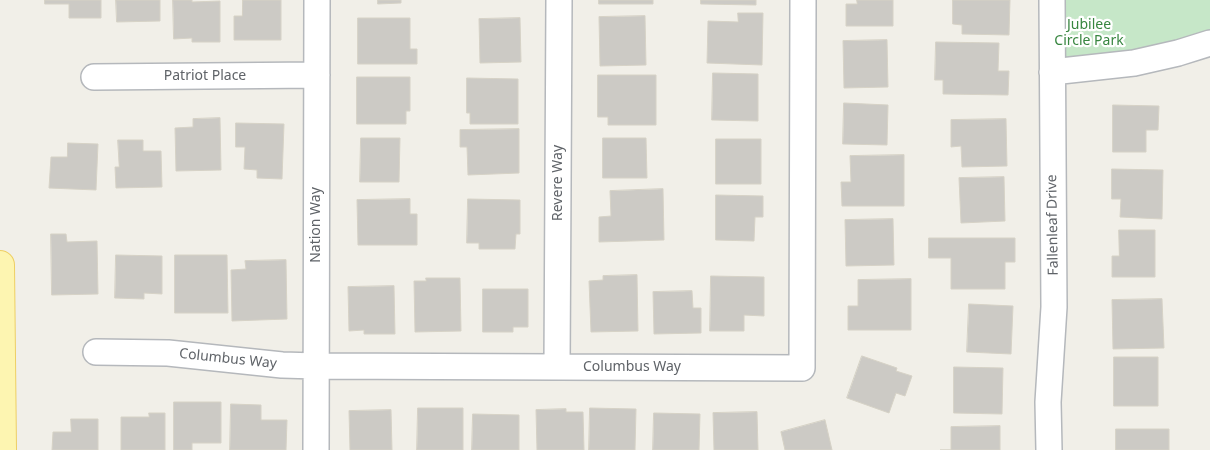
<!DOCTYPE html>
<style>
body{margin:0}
canvas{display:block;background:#f1efe8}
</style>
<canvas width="1210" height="450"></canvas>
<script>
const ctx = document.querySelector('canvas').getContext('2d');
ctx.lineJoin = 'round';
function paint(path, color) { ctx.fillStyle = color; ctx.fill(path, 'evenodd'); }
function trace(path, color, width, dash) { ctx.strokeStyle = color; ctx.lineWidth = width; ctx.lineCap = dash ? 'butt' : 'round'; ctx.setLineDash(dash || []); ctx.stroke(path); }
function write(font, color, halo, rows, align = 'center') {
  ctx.font = font + ' "Noto Sans",sans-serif'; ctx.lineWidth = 4.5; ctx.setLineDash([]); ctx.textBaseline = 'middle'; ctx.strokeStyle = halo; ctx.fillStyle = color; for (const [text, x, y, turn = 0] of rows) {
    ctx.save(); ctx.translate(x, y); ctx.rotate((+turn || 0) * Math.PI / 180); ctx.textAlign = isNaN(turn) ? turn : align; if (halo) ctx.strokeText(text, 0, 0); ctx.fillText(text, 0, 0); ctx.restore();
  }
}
paint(new Path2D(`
 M1052,0H1210V39L1052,72Z`), '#c6e7c8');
const building = new Path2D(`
 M45,0H101V18H69V4H45Z
 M116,0H160V21L117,22Z
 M173,0H192V2L220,1V42H192V38L174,39Z
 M243,0H281V40H234V16H242Z
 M378,0H401V3L378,4Z
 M599,0H653V4H599Z
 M701,0H756V5L701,4Z
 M857,0H893V26H846V4H857Z
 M953,0H1010L1009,35L962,34V25L953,24Z
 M738,13H763L762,65L707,63L708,21L738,22Z
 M645,16L646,65L600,66L599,17Z
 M358,18H410V49H417V64H358Z
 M520,18L521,62L480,63L479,19Z
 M887,40L888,87L844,88L843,41Z
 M936,42L999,43L998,71H1009L1008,95L943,94V80H935Z
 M713,73L758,74V121L712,120Z
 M598,75H656V125H608V117H598Z
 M357,77H410V111H406V124H357Z
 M467,78L518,79V124H470V113H467Z
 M844,103L888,105L887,145L843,144Z
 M1113,105L1159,106L1158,130H1146V152H1113Z
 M220,118L221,170L176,171L175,128L193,127V119Z
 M1006,119L1007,166L962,167L961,146L951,147V120Z
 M236,123L284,124L282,179L257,178V170L244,169L245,147H236Z
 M519,129V173L468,175L467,147H460V130Z
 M361,138H400L399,182H360Z
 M603,138H646L647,178H603Z
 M716,139H761V184H716Z
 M118,140H143V151H161L162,187L116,188L115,167H119Z
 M68,143L98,144L96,190L49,188L51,157H67Z
 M904,155V206H842L841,182H851L850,156Z
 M1112,169L1163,170L1162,219L1120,217L1121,199H1112Z
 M1004,177L1005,221L961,223L959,178Z
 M663,189L664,240L599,242V217L611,216L610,191Z
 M716,195L763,196V217H755L754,241L716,240Z
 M410,199V214H417V245H358L357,200Z
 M468,199L520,200V234H516L515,249H479V243H467Z
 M893,219L894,265L846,266L845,220Z
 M1119,230H1155V277H1112V256H1119Z
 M51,234H66L67,242L97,241L98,294L52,295Z
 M929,238H1015V262H1005V289H951V258H929Z
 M116,255L162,256V294L144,293V299L115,298Z
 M175,255H227L228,313H175Z
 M286,260L287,319L232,321L231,270L246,269L245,261Z
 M637,275L638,331L591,332L589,281L603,280V276Z
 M711,276L764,277V316L744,315V331H710Z
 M426,278H460L461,331L415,332L414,281H426Z
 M911,279V330H848V306H858V280Z
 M394,286L395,334H364V330L349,331L348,287Z
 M483,289H528V327H513V332H483Z
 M692,291L693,308H701V333L654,334L653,292Z
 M1162,299L1164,348L1113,349L1112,300Z
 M969,304L1013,306L1011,354L967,352Z
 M862,356L897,368L896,371L912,376L905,396L896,393L889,413L847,398Z
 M1114,357H1158V406H1114Z
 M954,367L1003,368L1002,414L954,413Z
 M174,402H221V443H192V450H174Z
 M231,404L261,405V420H287L286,450H230Z
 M418,408H463V450H417Z
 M590,408L636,409L635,450H589Z
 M566,409V412H583L584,450H537L536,410Z
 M391,410L392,450H350L349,411Z
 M757,412L758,450H714L713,413Z
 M149,413H165V450H121V417H149Z
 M654,413L700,414L699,450H653Z
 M473,414L519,415V450H472Z
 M71,419H98V450H52L53,432H71Z
 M825,420L832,450H785L781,432Z
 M1000,426V450H940H951V427Z
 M1116,429H1169V450H1116Z`);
paint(building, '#cccac5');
trace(building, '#d6d2c6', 1);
const minor = new Path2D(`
 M1052,72L1134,63L1178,53L1210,43
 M94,77L317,75
 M96,352L168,353L282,365L316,366L802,368L803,0
 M557,367L559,0
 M316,450L317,0
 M1049,450L1048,402L1054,307L1052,0`);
const major = new Path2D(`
 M0,265L2,450`);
trace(minor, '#b5b8bc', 28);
trace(major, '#eecf64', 30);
trace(minor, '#fff', 25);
trace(major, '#fdf5b1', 28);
write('14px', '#388640', '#fff', [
 ["Jubilee",1089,25],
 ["Circle Park",1089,41]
]);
write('14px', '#5f6368', '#fff', [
 ["Patriot Place",205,76],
 ["Revere Way",558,183,-90],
 ["Nation Way",316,225,-90],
 ["Fallenleaf Drive",1053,225,-91],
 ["Columbus Way",228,359,6],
 ["Columbus Way",632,367]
]);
</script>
